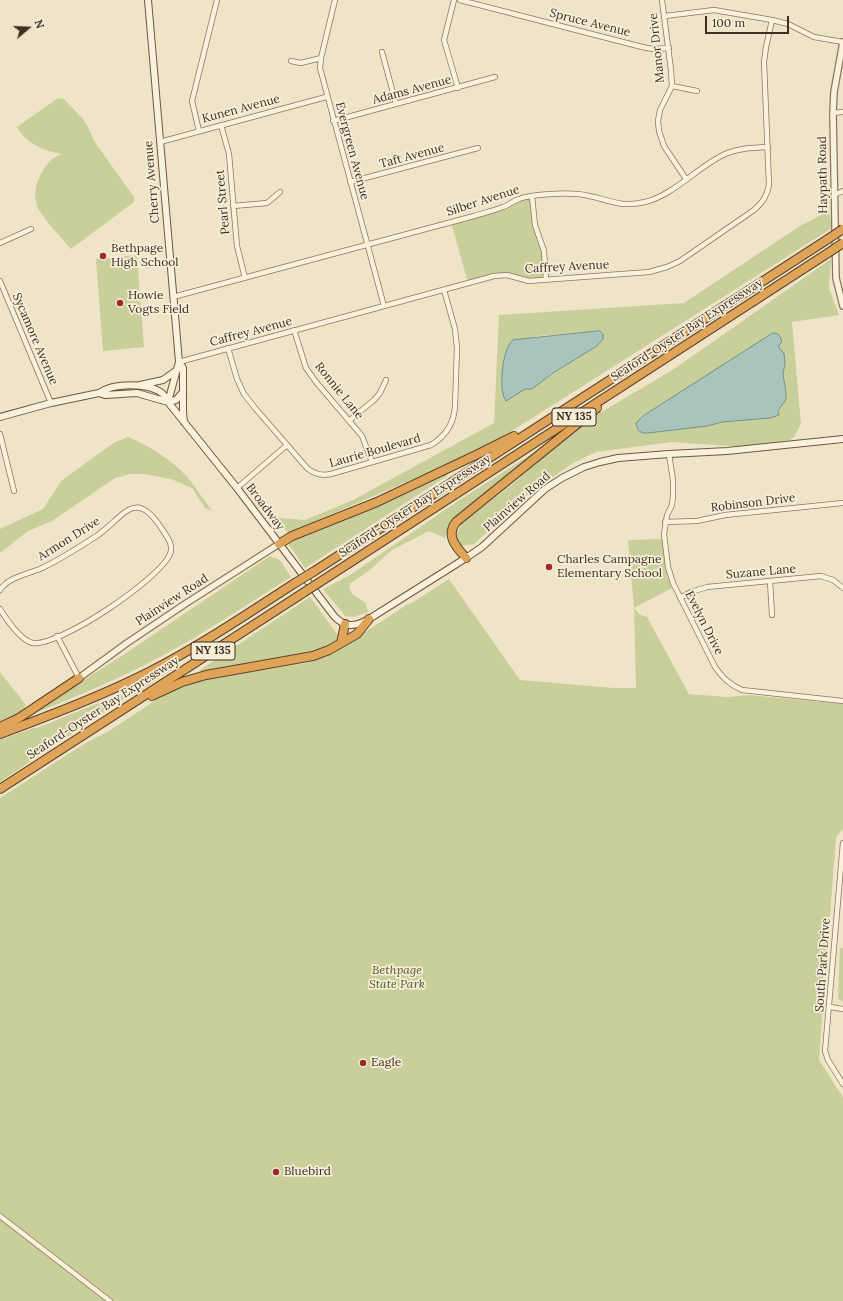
<!DOCTYPE html>
<style>
body{margin:0}
#map{position:relative;width:843px;height:1301px;overflow:hidden;background:#f0e4c8;font-family:Lora,serif}
canvas{display:block}
.north{position:absolute;left:8px;top:8px;width:40px;height:40px;-webkit-text-stroke:3px #f7eed8;paint-order:stroke;rotate:71deg;font-size:11px;font-weight:700;line-height:16px;text-align:center;color:#3d2e20}
.north::after{content:'';display:block;margin:auto;width:14px;height:18px;background:#3d2e20;clip-path:polygon(50% 0,100% 100%,50% 72%,0 100%)}
.scale{position:absolute;left:705px;top:16px;width:84px;height:18px;box-sizing:border-box;border:2px solid #3d2e20;border-top:0;padding-left:5px;font-size:12px;line-height:14px;white-space:nowrap;color:#3d2e20;-webkit-text-stroke:3px #f7eed8;paint-order:stroke}
</style>
<div id="map">
<canvas width="843" height="1301"></canvas>
<div class="north">N</div>
<div class="scale">100 m</div>
</div>
<script>
const ctx = document.querySelector('canvas').getContext('2d');
ctx.lineJoin = 'round';
function paint(path, color) { ctx.fillStyle = color; ctx.fill(path, 'evenodd'); }
function trace(path, color, width, dash) { ctx.strokeStyle = color; ctx.lineWidth = width; ctx.lineCap = dash ? 'butt' : 'round'; ctx.setLineDash(dash || []); ctx.stroke(path); }
function write(font, color, halo, rows, align = 'center') {
  ctx.font = font + ' Lora,serif'; ctx.lineWidth = 3.5; ctx.setLineDash([]); ctx.textBaseline = 'middle'; ctx.strokeStyle = halo; ctx.fillStyle = color; for (const [text, x, y, turn = 0] of rows) {
    ctx.save(); ctx.translate(x, y); ctx.rotate((+turn || 0) * Math.PI / 180); ctx.textAlign = isNaN(turn) ? turn : align; if (halo) ctx.strokeText(text, 0, 0); ctx.fillText(text, 0, 0); ctx.restore();
  }
}
paint(new Path2D(`
 M58,98L64,99L83,119L89,129L94,141L134,197V202L71,249C61,237 47,223 39,210C30,194 39,172 51,160C54,157 58,156 62,154C44,151 26,144 17,127Z
 M532,196L533,210L542,243L546,280L529,281L507,275L468,283L451,222Z
 M829,211L832,228L485,448L288,533L278,523L273,515L281,518L305,520L351,501L494,423L499,315L684,303L800,226ZM600,331L603,339L597,346L553,373L532,388L525,389L516,394L502,392L505,353L537,336Z
 M137,255L144,347L103,351L96,259Z
 M831,259L829,288L839,315L792,322L801,424L794,437L790,440L740,447L672,442L596,452L573,463L526,496L474,544L461,546C454,538 457,533 461,524L513,484L552,448L588,420L674,369ZM779,345L784,368L783,374L786,393V399L778,411L770,418L722,422L707,426L648,433L640,418L643,416L680,393Z
 M128,437C151,447 171,459 188,478C196,488 204,500 212,511L205,508L192,488L171,479L144,474H130L115,478L52,521L28,531L0,553V529L43,509L61,481L115,442Z
 M538,450L454,518L449,525L445,538L429,531L392,550L371,569L351,583L349,587L352,594L366,603L368,612L354,617L345,616L323,589L350,575L458,501Z
 M446,473H448L447,476L305,568L287,542C305,532 326,527 345,519C379,505 413,489 446,473Z
 M663,539L667,576L672,588L634,608L639,614L647,617L689,694L728,697L748,695L843,704V829L836,837L826,969L825,951L822,990L824,989L819,1060L843,1097V1301H0V798L84,744L109,731L156,700L178,688L199,680L307,663L325,657L347,644L408,604H410L449,579L520,680L614,688H636L634,608L628,540Z
 M270,556L280,560L291,577C243,607 196,639 145,665C107,684 67,700 28,716L76,683L87,678L120,657Z
 M310,597L338,635L340,640L330,645L310,653L200,672V670Z
 M175,665L176,666C165,674 132,699 121,700L120,697L123,691L138,685Z
 M0,672L26,705C20,714 10,718 0,722Z
 M108,699H111L114,704L112,707L0,782V740L33,728H37Z
 M840,948H843V1002L838,999Z`), '#c9cf9b');
const water = new Path2D(`
 M600,331L603,334V339L597,346L553,373L532,389H525L506,401C498,391 502,348 513,340Z
 M773,333C779,333 780,336 782,342L779,345V348L784,353L785,363L783,374L786,393V399L778,411L779,415L770,418L722,422L707,426L648,433C640,433 638,432 636,423L643,416Z`);
paint(water, '#a9c4bc');
trace(water, '#6f938a', 1);
const minor = new Path2D(`
 M335,0L321,58L320,68L384,306
 M454,0L444,40L458,88
 M460,0L642,47L653,49L669,48
 M662,0L671,70L672,86L660,110L658,121L659,131L664,146L686,179
 M665,16L714,10L772,20L788,24L814,37L843,42
 M382,52L396,104
 M291,61L301,63L321,58
 M672,86L697,91
 M833,113L843,112
 M333,121L495,77
 M221,125L229,154L237,246L245,278
 M199,131L192,101L217,0
 M160,142L326,97
 M350,182L478,148
 M834,195L843,191
 M532,196L535,225L544,251L546,280
 M233,206L267,203L280,192
 M0,243L31,229
 M0,281L51,403
 M173,297L474,216C483,213 493,211 503,207C509,205 513,201 519,199C532,194 563,193 577,194C603,196 617,209 645,202C672,196 698,167 723,155C737,148 753,148 768,147
 M294,330L306,368L316,382L362,436L372,462
 M228,348L237,379L244,394L255,408L307,468C314,474 322,476 331,474L431,445C446,436 454,423 455,406L457,348L455,329L444,290
 M179,362L494,276L507,275L529,281L649,272L667,267L680,261L754,210C763,202 767,196 769,185L764,62L766,47L772,20
 M350,420L374,400L380,393L386,380
 M0,434L14,491
 M669,454L673,480V496L672,505L667,515L664,534L668,567L673,583L715,667C723,678 730,685 742,690L843,701
 M237,488L287,445
 M665,522L697,521L725,515L843,503
 M770,581L772,615
 M0,590C8,577 29,574 42,568C61,559 78,548 95,537C124,518 134,486 162,529C167,537 174,545 170,554C160,579 59,647 33,643C21,641 6,619 0,609
 M680,598L691,592L707,587L821,576L833,580L843,588
 M57,636L79,678
 M843,843L825,1051L828,1060L843,1084
 M830,1007L843,1009
 M0,1216L110,1301`);
const tertiary = new Path2D(`
 M843,42L834,92L833,113L836,278L843,306
 M79,678L127,643L185,604L279,544`);
const secondary = new Path2D(`
 M148,0L179,362L168,402
 M179,362L183,368V412L184,422
 M140,385L163,380L177,370
 M99,393L105,395L137,393L168,402L176,400L183,392
 M0,417L51,403L99,393C113,383 149,382 163,394C165,396 166,399 168,402L237,488L334,616C345,628 355,627 369,619L466,558L482,547L545,489L562,478L584,467L600,462L618,458L669,454L727,451L843,439`);
const motorway = new Path2D(`
 M279,544L292,536L377,502L478,454L514,436
 M466,558C457,548 445,536 456,522L597,408
 M313,572L828,239
 M320,582L828,253
 M341,643L345,624
 M152,696L182,682L206,675L313,656L329,650L357,634L369,619
 M0,727L19,718L79,678
 M0,734C51,715 101,696 149,672C200,646 247,614 295,583
 M0,789L303,593`);
trace(minor, '#8d765c', 6);
trace(tertiary, '#8d765c', 8);
trace(secondary, '#6f573f', 8);
trace(motorway, '#5b4430', 10);
trace(minor, '#faf1dc', 4.5);
trace(tertiary, '#faf1dc', 5.5);
trace(secondary, '#faf1dc', 6);
trace(motorway, '#e0a458', 8);
const motorwayBridge = new Path2D(`
 M828,239L843,229
 M828,253L843,243
 M295,583L313,572
 M303,593L320,582`);
trace(motorwayBridge, '#5b4430', 10, []);
trace(motorwayBridge, '#e0a458', 8);
for (const [x, y, r, color] of [
 [103,256,4,"#9e2a2b"],
 [120,303,4,"#9e2a2b"],
 [549,567,4,"#9e2a2b"],
 [363,1063,4,"#9e2a2b"],
 [276,1172,4,"#9e2a2b"]
]) { const dot = new Path2D(); dot.arc(x, y, r, 0, 2 * Math.PI); ctx.fillStyle = color; ctx.fill(dot); trace(dot, '#f7eed8', 1.5); }
for (const [x, y, w] of [
 [574,417,44],
 [213,651,44]
]) { const box = new Path2D(); box.roundRect(x - w / 2, y - 9, w, 18, 3); ctx.fillStyle = '#f7eed8'; ctx.fill(box); trace(box, '#3d2e20', 1); }
write('bold 11px', '#3d2e20', null, [
 ["NY 135",574,417],
 ["NY 135",213,651]
]);
write('12px', '#3d2e20', '#f7eed8', [
 ["Spruce Avenue",590,23,14],
 ["Manor Drive",657,48,-96],
 ["Adams Avenue",412,90,-15],
 ["Kunen Avenue",241,109,-15],
 ["Evergreen Avenue",352,151,75],
 ["Taft Avenue",412,156,-15],
 ["Haypath Road",823,175,-91],
 ["Cherry Avenue",152,182,-95],
 ["Silber Avenue",483,201,-18],
 ["Pearl Street",223,202,-95],
 ["Caffrey Avenue",567,267,-3],
 ["Seaford-Oyster Bay Expressway",687,330,-33],
 ["Caffrey Avenue",251,332,-15],
 ["Sycamore Avenue",35,339,67],
 ["Ronnie Lane",339,391,51],
 ["Laurie Boulevard",375,451,-16],
 ["Plainview Road",517,502,-41],
 ["Robinson Drive",753,503,-7],
 ["Seaford-Oyster Bay Expressway",415,506,-33],
 ["Broadway",265,507,53],
 ["Armon Drive",69,539,-32],
 ["Suzane Lane",761,572,-5],
 ["Plainview Road",172,600,-33],
 ["Evelyn Drive",704,623,63],
 ["Seaford-Oyster Bay Expressway",103,708,-33],
 ["South Park Drive",823,965,-86]
]);
write('12px', '#3d2e20', '#f7eed8', [
 ["Bethpage",111,249],
 ["High School",111,263],
 ["Howie",128,296],
 ["Vogts Field",128,310],
 ["Charles Campagne",557,560],
 ["Elementary School",557,574],
 ["Eagle",371,1063],
 ["Bluebird",284,1172]
], 'left');
write('italic 12px', '#4d5a26', '#f7eed8', [
 ["Bethpage",397,971],
 ["State Park",397,985]
]);
</script>
